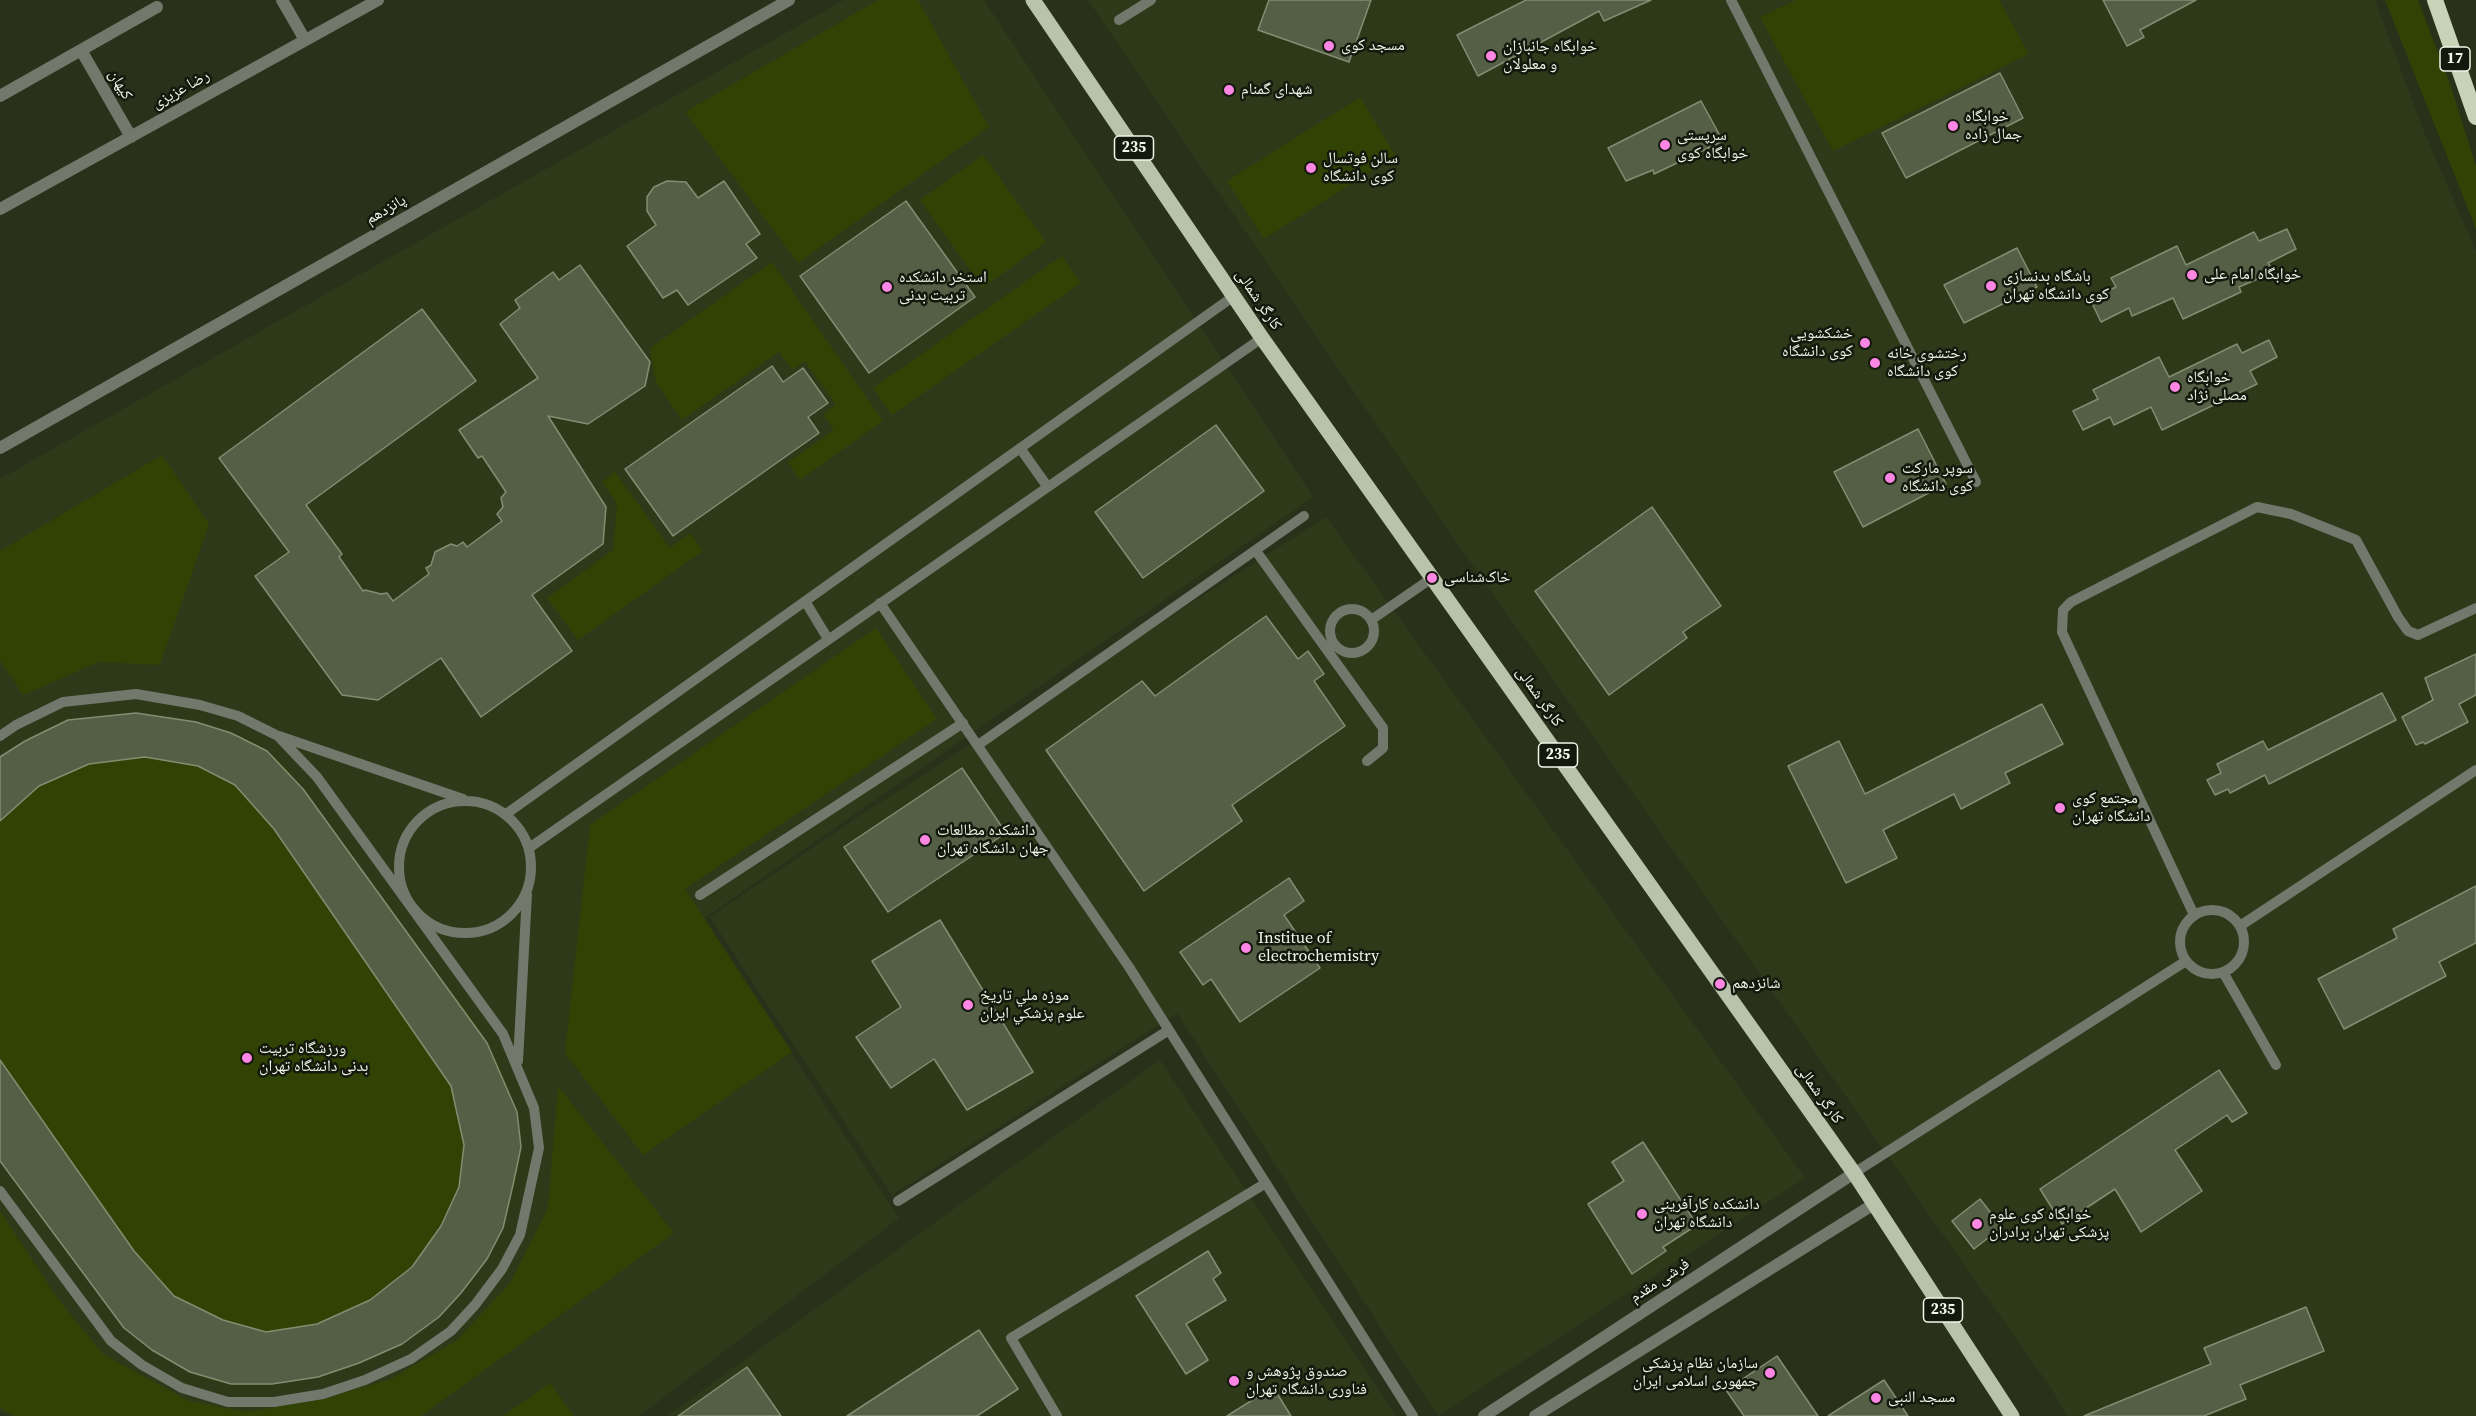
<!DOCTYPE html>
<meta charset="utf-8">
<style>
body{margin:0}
canvas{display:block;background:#29311a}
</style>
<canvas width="2476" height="1416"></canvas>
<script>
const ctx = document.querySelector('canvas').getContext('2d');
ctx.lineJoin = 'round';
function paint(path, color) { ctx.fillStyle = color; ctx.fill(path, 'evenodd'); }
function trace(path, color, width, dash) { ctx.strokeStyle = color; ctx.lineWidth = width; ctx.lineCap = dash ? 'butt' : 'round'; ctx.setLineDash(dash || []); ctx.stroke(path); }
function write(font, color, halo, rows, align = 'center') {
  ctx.font = font + ' "Source Serif 4","Noto Naskh Arabic",serif'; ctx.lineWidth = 5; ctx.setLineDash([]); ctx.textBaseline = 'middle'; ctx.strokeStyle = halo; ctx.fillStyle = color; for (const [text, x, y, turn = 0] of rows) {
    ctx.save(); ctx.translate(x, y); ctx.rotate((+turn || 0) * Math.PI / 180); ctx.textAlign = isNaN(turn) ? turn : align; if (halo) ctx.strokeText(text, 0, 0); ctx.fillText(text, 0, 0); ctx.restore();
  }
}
paint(new Path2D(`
 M844,0H984L1313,497L703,919L899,1218L639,1416H8L0,1412V479Z
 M1088,0H2375L2422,127L2476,252V1416H2067L2053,1391L1446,527Z
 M1326,517L1805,1178L1438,1416L1177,1013L892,1195L710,917L870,809Z
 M1160,1060L1396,1416H667Z`), '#2e391a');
paint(new Path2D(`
 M878,0H918L989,127L798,263L685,112Z
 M1796,0H1999L2029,54L1833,151L1760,17Z
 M2385,0H2418L2450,84L2476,166V229Z
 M1360,97L1396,156L1264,239L1227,181Z
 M983,155L1046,242L983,288L920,200Z
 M1062,256L1081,283L892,415L873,388Z
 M772,262L883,421L800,480L788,462L834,430L823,414L836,405L805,361L792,370L779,352L682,420L656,383L650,348Z
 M162,455L209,524L160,665L99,662L23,695L0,660V551Z
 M615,472L670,548L690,533L703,551L578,640L547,598L613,550L617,503L602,482Z
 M876,628L937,719L685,889L792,1052L643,1155L565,1053L590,825Z
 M136,713C180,718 226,725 264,749C286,763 315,806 331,827C364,872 397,917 429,962C449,990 473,1017 489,1046C505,1077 517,1108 520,1143C522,1161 514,1183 510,1201C485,1302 395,1364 296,1380C275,1384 252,1387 231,1384C218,1383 203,1376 190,1372L0,1161V757L25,741L68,720Z
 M558,1086L674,1233L421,1416H14L0,1408V1211L58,1299L103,1354L189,1401L247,1412L323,1399L391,1379L457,1340L510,1283L548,1208Z
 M550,1383L574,1416H503Z`), '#304204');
const building = new Path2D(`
 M1269,0H1371L1349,62L1258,30Z
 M1526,0H1651L1604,21L1599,11L1478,76L1457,35Z
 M2103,0H2196L2140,30L2144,37L2127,46Z
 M2000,73L2023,118L1906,178L1882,133Z
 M1701,101L1723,141L1654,174L1653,170L1626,181L1608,148Z
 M667,181L686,182L698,198L724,181L760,234L746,244L757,258L688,305L677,290L663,298L627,246L656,225L647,211V197L654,187Z
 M906,201L975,297L869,373L800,276Z
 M2287,229L2296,249L2268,263L2274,272L2239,287L2241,292L2183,319L2173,298L2132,316L2129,308L2101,322L2090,299L2116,287L2111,278L2177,246L2186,265L2254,232L2259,241Z
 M2017,248L2037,287L1964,323L1944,285Z
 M580,265L650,362L645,386L588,424L548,416L606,507L603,544L532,595L572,651L481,717L441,658L378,700L342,695L255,576L289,552L219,458L422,309L476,381L306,505L342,554L339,557L363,591L365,590L381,594L387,593L393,601L429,574L426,568L431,565L435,552L451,544L457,546L463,542L467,547L502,521L497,514L503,507L501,498L506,492L482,456L478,458L459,430L538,378L500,324L520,308L515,300L553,272L559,280Z
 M2269,340L2277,357L2250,371L2257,384L2162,430L2151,407L2114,425L2110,417L2083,430L2073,411L2098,399L2093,390L2159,357L2169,377L2237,344L2242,353Z
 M772,366L783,382L803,368L828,403L808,417L819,433L673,536L625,469Z
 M1216,425L1264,491L1143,578L1095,512Z
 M1918,429L1946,484L1863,527L1834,472Z
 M1652,507L1721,606L1683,632L1687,638L1609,695L1535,591Z
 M1266,616L1298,659L1308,651L1324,674L1314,681L1345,726L1232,805L1242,821L1144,891L1046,750L1142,681L1155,696Z
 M2476,654V695L2459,704L2468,722L2425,744L2423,742L2416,745L2402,717L2433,700L2425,678Z
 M2382,693L2396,720L2269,784L2265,775L2230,793L2228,789L2215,795L2207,780L2221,773L2217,764L2263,741L2268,750Z
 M2042,704L2063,744L2005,773L2010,783L1961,809L1954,794L1883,830L1897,858L1846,883L1788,766L1839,741L1865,794Z
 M136,713L196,722L231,733L267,751L303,789L487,1043L517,1112L521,1147L513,1185L503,1228L487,1259L461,1293L439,1317L402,1344L359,1363L318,1377L272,1384H231L190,1372L152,1350L124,1328L0,1161V1060L134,1251L174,1296L223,1320L266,1332L317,1324L370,1300L412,1267L441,1226L459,1187L464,1145L451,1086L274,829L235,785L198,766L145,757L89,764L39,786L0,821V757L25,741L68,720Z
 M962,768L1006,833L888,912L844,847Z
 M1289,878L1304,901L1284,915L1320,968L1240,1022L1211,979L1203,985L1180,952Z
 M2476,886V943L2439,962L2446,976L2344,1029L2318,979L2397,938L2393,929Z
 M940,920L1033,1072L967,1110L934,1059L891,1088L856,1037L901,1007L872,961Z
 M2219,1070L2247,1113L2232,1122L2227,1115L2175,1150L2202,1191L2141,1232L2115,1189L2062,1224L2040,1189Z
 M1643,1142L1697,1225L1663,1247L1666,1251L1632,1274L1588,1204L1624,1181L1612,1162Z
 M1980,1199L2002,1227L1974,1249L1952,1221Z
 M1208,1251L1221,1273L1213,1279L1226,1300L1186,1324L1208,1360L1186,1374L1136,1296Z
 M2306,1307L2324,1351L2240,1385L2246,1399L2204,1416H2084L2211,1364L2204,1348Z
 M979,1330L1018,1389L977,1416H847Z
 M1777,1356L1818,1416H1744L1726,1390Z
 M747,1367L781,1416H678Z
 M1884,1380L1908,1416H1828Z
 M1273,1387L1291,1416H1227Z`);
paint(building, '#555f45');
trace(building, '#838d72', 1.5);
trace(new Path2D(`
 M1731,0L1976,482
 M1119,20L1151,0
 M1020,448L1047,486
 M1256,551L1383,728V748L1367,761
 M805,601L828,639
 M880,603L1129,967L1413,1416
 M1330 631a22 22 0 1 1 44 0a22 22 0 1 1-44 0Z
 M1371,620L1432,578
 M0,736L16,725L63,702L136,694L200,705L238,716L278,736L317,777L503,1034L534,1108L539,1148L520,1235L502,1269L475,1305L451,1331L411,1359L365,1380L323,1394L274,1402H228L182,1388L142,1365L111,1341L0,1191
 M279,736L463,799
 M978,745L1304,516
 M399 867a66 66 0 1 1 132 0a66 66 0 1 1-132 0Z
 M506,814L1234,296
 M529,848L1262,338
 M700,895L963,723
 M2180 942a32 32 0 1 1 64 0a32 32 0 1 1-64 0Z
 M2194,915L2062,632L2063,610L2071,602L2257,507L2291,514L2356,540L2398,617L2408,631L2418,635L2476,608
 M2240,926L2476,770
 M2223,972L2276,1065
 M518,1061L527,894
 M1854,1173L2186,961
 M898,1201L1169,1030
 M1057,1416L1011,1338L1266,1183`), '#73786d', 10);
trace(new Path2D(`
 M282,0L305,40
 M81,50L131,137
 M0,96L157,7
 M0,209L378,0
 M0,448L789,0`), '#73786d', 12);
trace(new Path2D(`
 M1484,1416L1854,1173
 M1535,1416L1874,1204`), '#73786d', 12);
trace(new Path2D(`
 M1033,0L1262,338L1854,1173L2012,1416`), '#b9c3ab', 15);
trace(new Path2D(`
 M2435,0L2476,117`), '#c7d2b7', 16);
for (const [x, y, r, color] of [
 [1329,46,6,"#fc86e4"],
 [1491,56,6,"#fc86e4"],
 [1229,90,6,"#fc86e4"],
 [1953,126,6,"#fc86e4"],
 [1665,145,6,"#fc86e4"],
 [1311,168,6,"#fc86e4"],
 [2192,275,6,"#fc86e4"],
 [1991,286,6,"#fc86e4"],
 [887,287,6,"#fc86e4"],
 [1865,343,6,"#fc86e4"],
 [1875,363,6,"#fc86e4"],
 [2175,387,6,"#fc86e4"],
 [1890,478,6,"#fc86e4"],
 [1432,578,6,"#fc86e4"],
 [2060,808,6,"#fc86e4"],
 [925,840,6,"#fc86e4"],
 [1246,948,6,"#fc86e4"],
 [1720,984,6,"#fc86e4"],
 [968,1005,6,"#fc86e4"],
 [247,1058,6,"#fc86e4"],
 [1642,1214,6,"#fc86e4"],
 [1977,1224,6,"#fc86e4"],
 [1770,1373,6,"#fc86e4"],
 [1234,1381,6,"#fc86e4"],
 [1876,1398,6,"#fc86e4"]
]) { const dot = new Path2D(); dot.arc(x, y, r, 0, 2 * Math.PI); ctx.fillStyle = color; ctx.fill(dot); trace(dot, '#14180d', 2); }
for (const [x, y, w] of [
 [2455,59,30],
 [1134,148,39],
 [1558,755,39],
 [1943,1310,39]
]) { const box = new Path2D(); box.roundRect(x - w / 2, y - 12, w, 24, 4.5); ctx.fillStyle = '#14180d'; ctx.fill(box); trace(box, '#f1f7e8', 1.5); }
write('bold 15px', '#f1f7e8', null, [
 ["17",2455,59],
 ["235",1134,148],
 ["235",1558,755],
 ["235",1943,1310]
]);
write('16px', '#f1f7e8', '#14180d', [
 ["مسجد کوی",1341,46],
 ["خوابگاه جانبازان",1503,47],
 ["و معلولان",1503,65],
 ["شهدای گمنام",1241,90],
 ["خوابگاه",1965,117],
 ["جمال زاده",1965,135],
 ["سرپستی",1677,136],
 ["خوابگاه کوی",1677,154],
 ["سالن فوتسال",1323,159],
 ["کوی دانشگاه",1323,177],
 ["خوابگاه امام علی",2204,275],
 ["باشگاه بدنسازی",2003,277],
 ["کوی دانشگاه تهران",2003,295],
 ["استخر دانشکده",899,278],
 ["تربیت بدنی",899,296],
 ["خشکشویی",1853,334,"right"],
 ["کوی دانشگاه",1853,352,"right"],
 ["رختشوی خانه",1887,354],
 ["کوی دانشگاه",1887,372],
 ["خوابگاه",2187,378],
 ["مصلی نژاد",2187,396],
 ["سوپر مارکت",1902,469],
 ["کوی دانشگاه",1902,487],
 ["خاک‌شناسی",1444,578],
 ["مجتمع کوی",2072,799],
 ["دانشگاه تهران",2072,817],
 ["دانشکده مطالعات",937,831],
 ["جهان دانشگاه تهران",937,849],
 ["Institue of",1258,939],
 ["electrochemistry",1258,957],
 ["شانزدهم",1732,984],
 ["موزه ملي تاريخ",980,996],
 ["علوم پزشكي ايران",980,1014],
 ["ورزشگاه تربیت",259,1049],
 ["بدنی دانشگاه تهران",259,1067],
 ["دانشکده کارآفرینی",1654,1205],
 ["دانشگاه تهران",1654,1223],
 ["خوابگاه کوی علوم",1989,1215],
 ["پزشکی تهران برادران",1989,1233],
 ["سازمان نظام پزشکی",1758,1364,"right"],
 ["جمهوری اسلامی ایران",1758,1382,"right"],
 ["صندوق پژوهش و",1246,1372],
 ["فناوری دانشگاه تهران",1246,1390],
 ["مسجد النبی",1888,1398]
], 'left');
write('16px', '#f1f7e8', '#14180d', [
 ["کیهان",120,85,60],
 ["رضا عزیزی",181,90,-29],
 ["پانزدهم",386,210,-30],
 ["کارگر شمالی",1258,300,56],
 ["کارگر شمالی",1539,697,55],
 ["کارگر شمالی",1819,1094,55],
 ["فرشی مقدم",1660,1281,-33]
]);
</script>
